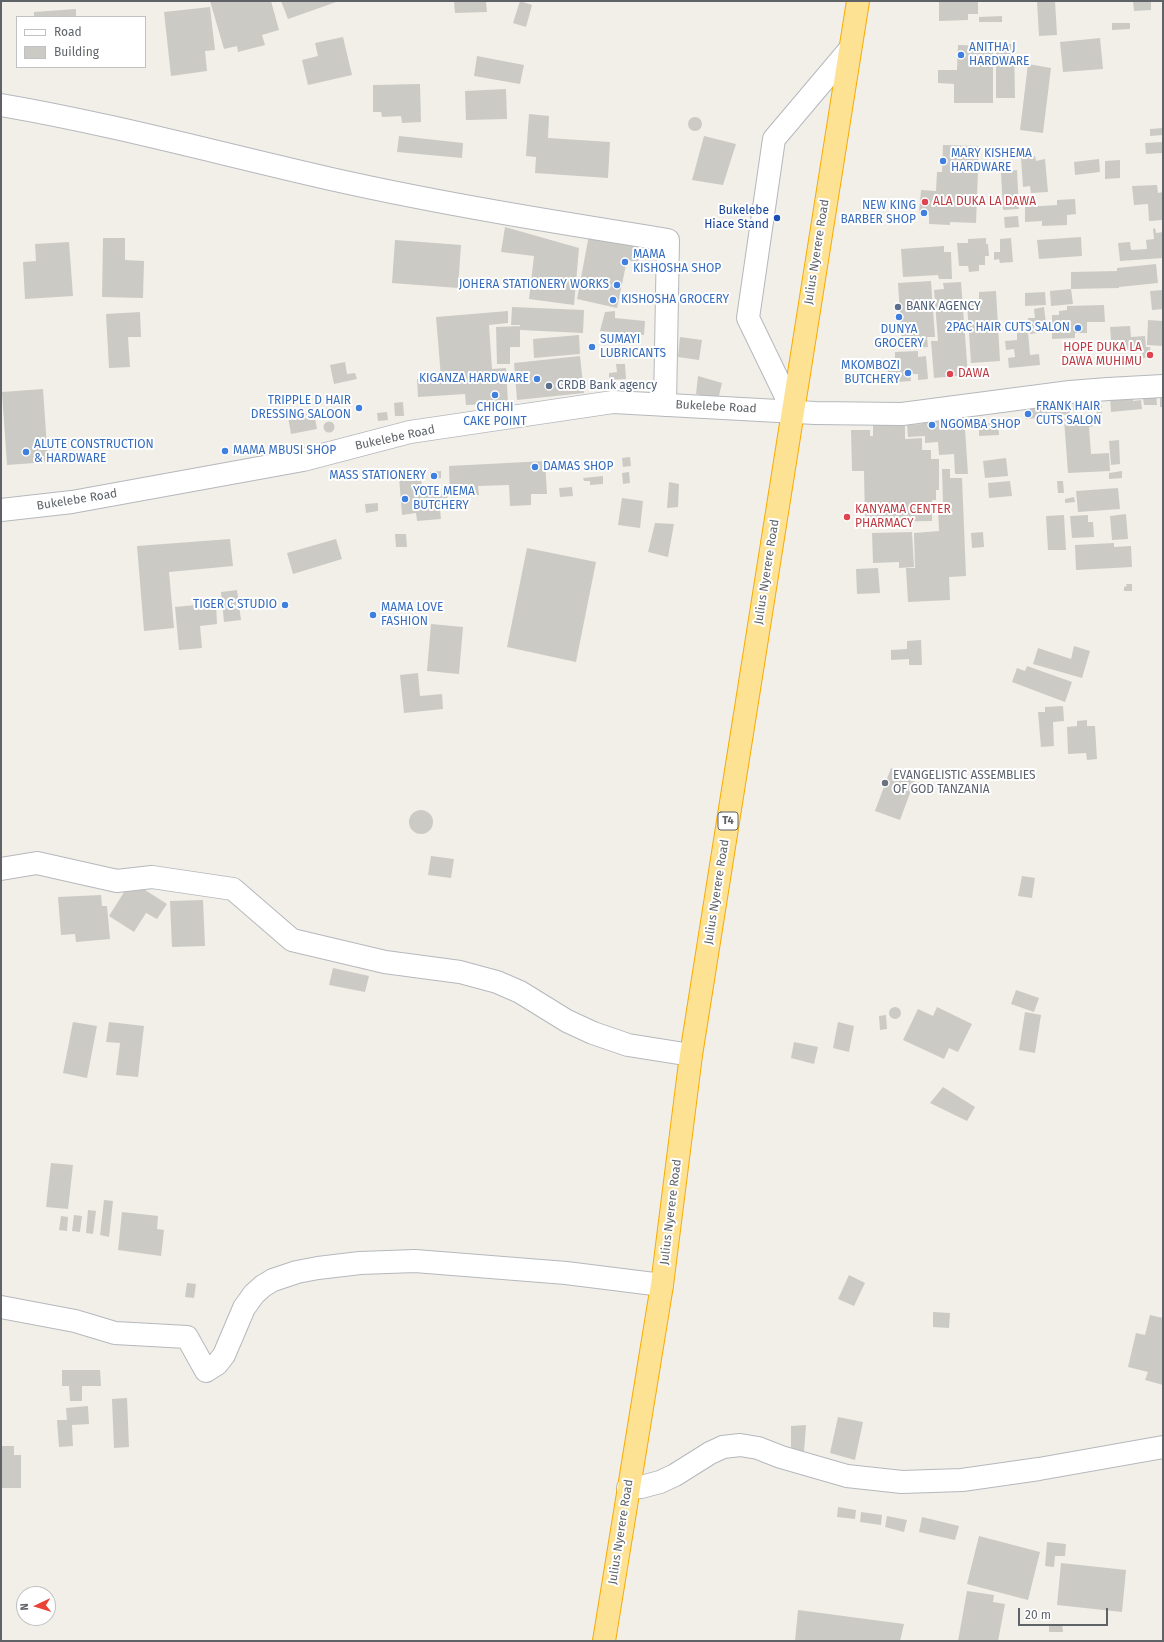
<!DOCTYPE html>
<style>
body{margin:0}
#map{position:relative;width:1164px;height:1642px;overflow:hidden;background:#f1efe8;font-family:"Fira Sans",sans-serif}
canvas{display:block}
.frame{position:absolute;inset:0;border:2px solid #5f6368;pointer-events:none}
.legend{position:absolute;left:16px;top:16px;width:130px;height:52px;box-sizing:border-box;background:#fff;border:1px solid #bfc1c3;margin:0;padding:5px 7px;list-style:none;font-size:12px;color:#5f6368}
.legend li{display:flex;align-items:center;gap:8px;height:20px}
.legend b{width:20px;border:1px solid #bfc1c3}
.north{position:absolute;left:16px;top:1586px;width:40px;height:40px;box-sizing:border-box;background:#fff;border:1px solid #bfc1c3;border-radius:50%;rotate:266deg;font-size:11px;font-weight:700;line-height:16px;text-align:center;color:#5f6368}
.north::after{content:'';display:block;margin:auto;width:14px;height:18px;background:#ea4335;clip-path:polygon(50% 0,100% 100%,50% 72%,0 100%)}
.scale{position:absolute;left:1018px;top:1608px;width:90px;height:18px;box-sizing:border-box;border:2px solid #5f6368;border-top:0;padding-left:5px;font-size:12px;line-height:14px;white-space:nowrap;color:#5f6368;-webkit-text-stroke:3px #fff;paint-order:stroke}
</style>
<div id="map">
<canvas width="1164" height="1642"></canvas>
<div class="frame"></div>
<ul class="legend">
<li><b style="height:5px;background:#fff"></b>Road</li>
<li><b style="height:11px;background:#cccac5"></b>Building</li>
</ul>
<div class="north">N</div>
<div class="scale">20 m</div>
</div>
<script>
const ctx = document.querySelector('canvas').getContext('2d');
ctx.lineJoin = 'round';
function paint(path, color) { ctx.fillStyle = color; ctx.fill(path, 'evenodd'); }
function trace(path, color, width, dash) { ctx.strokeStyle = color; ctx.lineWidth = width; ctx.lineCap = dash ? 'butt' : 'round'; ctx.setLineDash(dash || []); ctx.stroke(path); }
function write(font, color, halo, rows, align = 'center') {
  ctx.font = font + ' "Fira Sans",sans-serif'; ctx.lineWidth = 4; ctx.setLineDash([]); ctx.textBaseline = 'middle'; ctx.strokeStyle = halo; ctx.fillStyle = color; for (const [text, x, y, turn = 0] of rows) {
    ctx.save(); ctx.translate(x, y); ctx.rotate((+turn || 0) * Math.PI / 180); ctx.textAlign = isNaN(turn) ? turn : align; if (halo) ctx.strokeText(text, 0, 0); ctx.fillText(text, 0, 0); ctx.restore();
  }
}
paint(new Path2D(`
 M210,1H271L279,30L262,35L265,45L238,52L237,46L224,49Z
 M281,1H339L288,19Z
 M454,1H492V2H486L487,12L455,13Z
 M520,1L532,5L526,27L513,23Z
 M939,1H978V14H968V20L939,21Z
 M1037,1H1055L1057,35L1039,36Z
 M1133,1H1151V10L1134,11Z
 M210,7L215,50L205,51L207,71L171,76L164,12Z
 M76,9V17H34V12Z
 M1002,16V22H979V17Z
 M1112,23H1130V29L1112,30Z
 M343,37L352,75L308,85L302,60L318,56L315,43Z
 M1100,38L1103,69L1063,72L1060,42Z
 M996,44H1014L1015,98H996Z
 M958,45L993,46V103H954V84L938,83V70H957Z
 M477,56L524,65L520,84L474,76Z
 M1028,64L1051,68L1043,133L1020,130Z
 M420,84L421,122L402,123L401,116L382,117L381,112H373V85Z
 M506,89L507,119L466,120L465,91Z
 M529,114L549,116L548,138L610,142L608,178L535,173L536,157L526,156Z
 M688 124a7 7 0 1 1 14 0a7 7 0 1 1-14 0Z
 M1163,128V135L1150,136V129Z
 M399,136L463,143L462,158L397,152Z
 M704,136L736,144L723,185L692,180Z
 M1163,142V153L1146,154L1145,143Z
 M943,145L979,146L976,223L950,222V225L929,224V215L919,214L921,190L936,191L937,172H942Z
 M1035,156L1036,161L1045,159L1048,192L1031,193L1030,186L1023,187L1021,158Z
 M1099,159L1100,172L1075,175L1074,162Z
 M1120,160V178L1105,179V161Z
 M1017,170L1019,209L1003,210L1001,172Z
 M1157,185L1158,193L1163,192V220L1149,221L1148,204L1134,205L1132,186Z
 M1075,199L1076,214L1067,215V225L1042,226V221L1025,222V207L1057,205V200Z
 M1018,216L1019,227L1005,228L1004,217Z
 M505,227L579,248L574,305L529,299L534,256L501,252Z
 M1155,228L1156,233L1163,232V258L1120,261L1118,243L1130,242L1131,250L1147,249L1146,240L1154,239L1153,229Z
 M589,235L642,245L638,262L627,260L617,308L577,299Z
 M1081,237L1082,256L1039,259L1037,240Z
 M103,238H125V260L144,261L143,298L102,297Z
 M986,238V244H988L989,256H985V265H979V271L969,272L968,266H959L957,243H968V239Z
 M1011,238L1013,262L1000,263L999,259L994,260V252H1000V239Z
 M395,240L461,245L458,288L392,283Z
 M69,242L73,296L25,299L23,262L36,261L35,244Z
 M944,246V252H951L952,279H939L938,275L903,277L901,249Z
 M1156,264L1158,283L1119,287V288L1071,289V272L1117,271V268Z
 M931,281L935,337H927L928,347L902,349L898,283Z
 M961,282L968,375L934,378L931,341H938L934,290L944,289L943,283Z
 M1071,289L1073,304L1051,306L1050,291Z
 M1163,290V309L1152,310L1150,291Z
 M996,291L1000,361L971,363L967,304L979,303V292Z
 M1045,292L1046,305L1025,306V293Z
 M1104,305L1105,322H1087V333H1075V338L1052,339V315H1059V311L1067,310V306Z
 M512,307L584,310L583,333L520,330V325H511Z
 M1044,307L1047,332L1030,334L1028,318H1035L1034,309Z
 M508,311V323L489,325L492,369L506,368L508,403L466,405L465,394L418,397L417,379L441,377L436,317Z
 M615,311V318L645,321L644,335L600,331L605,312Z
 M140,312L141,337H128L130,367L109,368L106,314Z
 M1148,320L1163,321V346L1147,345Z
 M520,326V347H510V364H497L496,327Z
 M1130,326L1131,337L1145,336L1146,347H1150L1151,357L1142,358V349L1127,350L1126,344H1119V351L1112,352L1110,327Z
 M1028,332L1030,355L1039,354L1040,365L1009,368L1008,358L1015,357L1014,349L1006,350L1005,341L1017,340V333Z
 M579,335L580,354L534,358L533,339Z
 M680,337L702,340L699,360L678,357Z
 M918,351V357L926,356L928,379L918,380V374H910L911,381L898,382L897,375L888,376L887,362L895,361V352Z
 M580,356L584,393L517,400L514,363Z
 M345,362L347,374L355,373L357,379L334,384L330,365Z
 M616,364H625L626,379L609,380V373L617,372Z
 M698,376L722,383L718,400L696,394Z
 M1133,388V401L1141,400L1142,409L1111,412L1110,395Z
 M43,389L48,462L7,465L2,392Z
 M1135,391H1156L1157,405H1144L1143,398L1135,399Z
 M1160,393H1163V407H1160Z
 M1101,398L1102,414L1097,415L1096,409L1073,411V400Z
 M403,402L404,416H395L394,403Z
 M1069,402L1070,414L1061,415V421H1057V414L1054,415L1053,403Z
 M1051,403L1052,417L1026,419L1025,406Z
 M314,412L317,429L291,434L288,417Z
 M387,412L388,420L378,421L377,413Z
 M964,414L968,474H955L954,454L939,455L938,442L925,443V436L908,437L907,425L922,424V416Z
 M1092,417L1093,426L1089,427L1091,454L1109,453L1110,471L1068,473L1064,419Z
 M895,420V426H905V439L922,438V450H931V459H939V490H936V500H932V521L865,522L864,471H852L851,430H870V436H873V421Z
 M323.5 427a5.5 5.5 0 1 1 11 0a5.5 5.5 0 1 1-11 0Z
 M998,422L999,435L979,436V424Z
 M1119,440L1120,464L1111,465L1109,441Z
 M630,457L631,466L623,467L622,458Z
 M1006,458L1008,476L985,478L983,461Z
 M545,461L547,494H531V505L510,506L509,485L478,486L479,495L450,496L449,466Z
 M942,469H950V478H962L966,576L949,577L950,600L908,602L906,568H915L914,533L939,531L938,506H943Z
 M441,471V478L431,479L430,472Z
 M1122,471V478L1109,479V473Z
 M629,472L630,483L623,484L622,473Z
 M421,476L422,488L439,486L440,494L447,493L448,508L440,509L441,519L417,521L416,513L402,515L399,477Z
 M603,476V484L590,485V481H584L583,478Z
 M1010,481L1012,496L989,498L988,483Z
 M1057,481H1063L1064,493H1058Z
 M669,482L679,484L678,507L667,508Z
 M572,487L573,496L560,497L559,488Z
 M1118,488L1120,509L1078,512L1076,491Z
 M1074,497L1075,502L1065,503V499Z
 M622,498L643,501L640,528L618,525Z
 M378,503V511L366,513L365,504Z
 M1126,514L1128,539L1112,540L1110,516Z
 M1064,515L1066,550H1048L1046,516Z
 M1088,515V522H1093L1094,537L1072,538L1070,516Z
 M655,523L674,524L668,557L648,552Z
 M912,532L914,567L899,568V562L873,563L872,533Z
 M983,532L984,547L972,548L971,533Z
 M395,534H406L407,547H396Z
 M230,539L233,566L169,572L174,628L144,631L137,546Z
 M336,539L342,559L293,574L287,553Z
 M1114,543V547L1131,546L1132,567L1076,570L1075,545Z
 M527,548L596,562L576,662L507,647Z
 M878,568L880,593L857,594L856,569Z
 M1126,584H1132V591H1124V587L1127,586Z
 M237,590L241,620L224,622L221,592Z
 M216,603L217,624L200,626L202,648L179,650L175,607Z
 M431,624L463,627L459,674L427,671Z
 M921,640L922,665H909V659L891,660V650L907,649V641Z
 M1074,646L1090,651L1082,678L1033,664L1038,648L1071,659Z
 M1027,666L1072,682L1065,702L1012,682L1017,668L1025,671Z
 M418,673L420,696L442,694L443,709L404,713L400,675Z
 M1063,706L1064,721L1053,722L1054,746L1041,747L1038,712H1045V707Z
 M1087,720V726H1095L1097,759L1087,760L1086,753L1068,754L1067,727L1077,726V721Z
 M891,768L916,777L900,820L875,811Z
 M409 822a12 12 0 1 1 24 0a12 12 0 1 1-24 0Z
 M431,856L454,859L451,878L428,875Z
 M1022,876L1035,878L1032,898L1018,896Z
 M131,881L167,904L157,919L146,913L134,932L109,916Z
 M101,895L102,906H107L110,939L76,942L75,934L61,935L58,897Z
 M203,900L205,946L172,947L170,901Z
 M333,968L369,976L365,992L329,985Z
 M1016,990L1039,998L1034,1012L1011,1004Z
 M889 1013a6 6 0 1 1 12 0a6 6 0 1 1-12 0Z
 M937,1007L972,1024L958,1052L949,1048L944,1059L903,1040L918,1009L933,1016Z
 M1025,1012L1041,1015L1035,1053L1019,1050Z
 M886,1015L887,1029L880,1030L879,1016Z
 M73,1022L97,1026L87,1078L63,1073Z
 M109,1022L144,1026L138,1077L116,1075L120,1043L106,1042Z
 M838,1022L854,1026L849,1052L833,1048Z
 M794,1042L818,1047L814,1064L791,1058Z
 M943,1087L975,1107L967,1121L930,1103Z
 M51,1163L73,1165L68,1209L46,1207Z
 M104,1200L113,1201L109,1237L100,1235Z
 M88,1210L96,1211L93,1234L86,1233Z
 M122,1212L158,1216L157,1229L164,1230L161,1256L118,1250Z
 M74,1215L82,1216L80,1232L72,1231Z
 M61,1216L68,1217L67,1231L59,1230Z
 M849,1275L865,1283L854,1306L838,1299Z
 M187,1283L196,1284L194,1298L185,1297Z
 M933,1312L950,1313L949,1328L933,1327Z
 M1150,1315L1163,1318V1385L1145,1380L1148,1372L1128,1367L1136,1333L1145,1335Z
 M62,1370H100L101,1386H82V1401H70L69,1386H62Z
 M127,1398L129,1447L114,1448L112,1399Z
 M88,1406L89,1424L72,1425L73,1446L59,1447L57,1420H67L66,1408Z
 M838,1417L863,1422L855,1460L830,1453Z
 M806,1425L804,1452L791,1451V1426Z
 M1,1446H14V1455H21V1488H1Z
 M838,1507L856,1510L855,1519L837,1517Z
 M861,1512L882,1515L881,1525L860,1522Z
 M887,1516L907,1520L904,1532L885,1527Z
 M922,1517L959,1526L955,1540L919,1532Z
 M979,1536L1040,1552L1028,1600L967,1584Z
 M1047,1542L1066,1544L1065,1556H1055L1054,1567L1045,1566Z
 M1061,1563L1126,1570L1122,1612L1057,1605Z
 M967,1591L994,1595L993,1602L1005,1604L998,1641H958Z
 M798,1610L904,1624L900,1641H795Z
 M1049,1624H1062L1063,1632H1049Z`), '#cccac5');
const minor = new Path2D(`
 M1,105C112,124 221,154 331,179C442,204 555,222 668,240L665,405
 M793,411L748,318L774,139L850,49
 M1,510L72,502L303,460L410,432L613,402L815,413L902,414L1070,392L1108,389L1163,386
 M1,869L37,863L117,881L152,877L233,889L292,940L385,962L460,972L497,982L520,992L567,1021L593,1033L628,1045L691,1055
 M1,1307L75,1321L115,1333L187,1337L206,1371L217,1364L224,1355L244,1308L254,1294L263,1286L273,1280L297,1272L318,1268L360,1263L415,1261L566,1273L662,1285
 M628,1488L641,1487L660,1482L675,1475L710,1453L723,1447L740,1445L758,1448L781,1457L847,1476L902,1482L962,1480L1039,1469L1163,1447`);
const highway = new Path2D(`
 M604,1641L662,1285L691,1055L858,1`);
trace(minor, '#b5b8bc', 24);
trace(highway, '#f9ab00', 24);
trace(minor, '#fff', 22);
trace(highway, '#fde293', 22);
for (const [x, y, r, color] of [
 [961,55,4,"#3f7fe0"],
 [943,161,4,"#3f7fe0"],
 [925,202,4,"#e0444e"],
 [924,213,4,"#3f7fe0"],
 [777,218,4,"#1a4fb4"],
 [625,262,4,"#3f7fe0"],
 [617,285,4,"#3f7fe0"],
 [613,300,4,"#3f7fe0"],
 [898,307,4,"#5c6f8a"],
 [899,317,4,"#3f7fe0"],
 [1078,328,4,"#3f7fe0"],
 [592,347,4,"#3f7fe0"],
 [1150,355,4,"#e0444e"],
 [908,373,4,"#3f7fe0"],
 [950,374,4,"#e0444e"],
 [537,379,4,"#3f7fe0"],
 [549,386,4,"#5c6f8a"],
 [495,395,4,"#3f7fe0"],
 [359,408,4,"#3f7fe0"],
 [1028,414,4,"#3f7fe0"],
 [932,425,4,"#3f7fe0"],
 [225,451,4,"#3f7fe0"],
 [26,452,4,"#3f7fe0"],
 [535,467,4,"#3f7fe0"],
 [434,476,4,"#3f7fe0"],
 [405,499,4,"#3f7fe0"],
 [847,517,4,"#e0444e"],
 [285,605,4,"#3f7fe0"],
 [373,615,4,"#3f7fe0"],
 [885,783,4,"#6b7280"]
]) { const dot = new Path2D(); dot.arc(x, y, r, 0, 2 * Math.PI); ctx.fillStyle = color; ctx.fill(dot); trace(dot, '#fff', 1.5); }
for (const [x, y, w] of [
 [728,821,20]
]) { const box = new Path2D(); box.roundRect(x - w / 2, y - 9, w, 18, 3); ctx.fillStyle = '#fff'; ctx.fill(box); trace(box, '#5f6368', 1); }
write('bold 11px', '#5f6368', null, [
 ["T4",728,821]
]);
write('12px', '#366cbe', '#fff', [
 ["ANITHA J",969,48],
 ["HARDWARE",969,62],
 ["MARY KISHEMA",951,154],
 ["HARDWARE",951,168],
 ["NEW KING",916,206,"right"],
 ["BARBER SHOP",916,220,"right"],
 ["MAMA",633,255],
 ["KISHOSHA SHOP",633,269],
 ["JOHERA STATIONERY WORKS",609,285,"right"],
 ["KISHOSHA GROCERY",621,300],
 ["2PAC HAIR CUTS SALON",1070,328,"right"],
 ["DUNYA",899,330,"center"],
 ["GROCERY",899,344,"center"],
 ["SUMAYI",600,340],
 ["LUBRICANTS",600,354],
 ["MKOMBOZI",900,366,"right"],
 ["BUTCHERY",900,380,"right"],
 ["KIGANZA HARDWARE",529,379,"right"],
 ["TRIPPLE D HAIR",351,401,"right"],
 ["DRESSING SALOON",351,415,"right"],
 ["FRANK HAIR",1036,407],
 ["CUTS SALON",1036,421],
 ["CHICHI",495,408,"center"],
 ["CAKE POINT",495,422,"center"],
 ["NGOMBA SHOP",940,425],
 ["ALUTE CONSTRUCTION",34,445],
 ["& HARDWARE",34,459],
 ["MAMA MBUSI SHOP",233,451],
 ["DAMAS SHOP",543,467],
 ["MASS STATIONERY",426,476,"right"],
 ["YOTE MEMA",413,492],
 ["BUTCHERY",413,506],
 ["TIGER C STUDIO",277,605,"right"],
 ["MAMA LOVE",381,608],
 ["FASHION",381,622]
], 'left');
write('12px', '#be3a42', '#fff', [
 ["ALA DUKA LA DAWA",933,202],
 ["HOPE DUKA LA",1142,348,"right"],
 ["DAWA MUHIMU",1142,362,"right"],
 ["DAWA",958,374],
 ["KANYAMA CENTER",855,510],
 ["PHARMACY",855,524]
], 'left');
write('12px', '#164399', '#fff', [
 ["Bukelebe",769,211],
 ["Hiace Stand",769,225]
], 'right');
write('12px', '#5f6368', '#fff', [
 ["Julius Nyerere Road",817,252,-81],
 ["Bukelebe Road",716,407,3],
 ["Bukelebe Road",395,438,-12],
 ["Bukelebe Road",77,500,-9],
 ["Julius Nyerere Road",767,572,-81],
 ["Julius Nyerere Road",717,892,-81],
 ["Julius Nyerere Road",671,1212,-83],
 ["Julius Nyerere Road",621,1532,-81]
]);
write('12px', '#4e5e75', '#fff', [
 ["BANK AGENCY",906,307],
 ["CRDB Bank agency",557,386]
], 'left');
write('12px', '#5b616d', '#fff', [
 ["EVANGELISTIC ASSEMBLIES",893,776],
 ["OF GOD TANZANIA",893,790]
], 'left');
</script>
